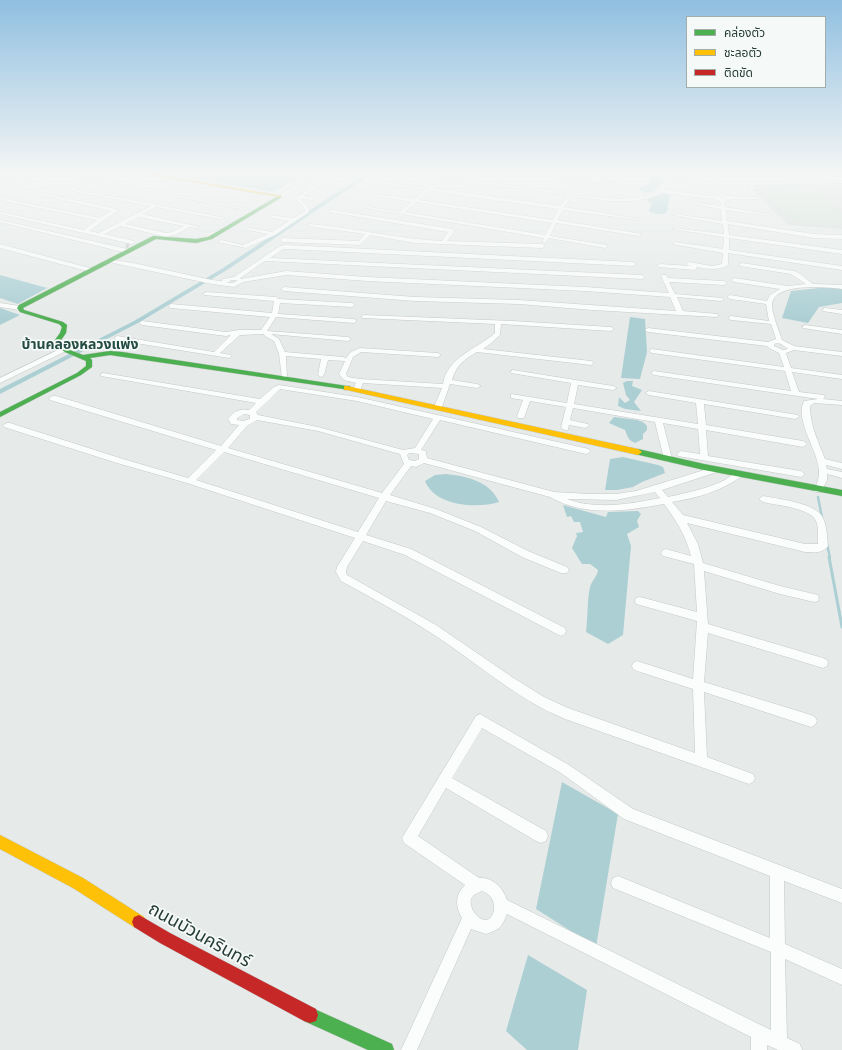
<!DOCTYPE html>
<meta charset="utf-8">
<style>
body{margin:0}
#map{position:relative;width:842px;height:1050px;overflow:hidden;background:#e6ebe9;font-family:"Titillium Web","Noto Sans Thai",sans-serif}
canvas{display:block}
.legend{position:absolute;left:686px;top:16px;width:140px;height:72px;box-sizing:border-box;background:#f5f9f7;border:1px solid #a2adaa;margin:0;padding:5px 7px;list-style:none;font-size:12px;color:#263c36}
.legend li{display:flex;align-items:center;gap:8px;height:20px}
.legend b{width:20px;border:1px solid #a2adaa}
</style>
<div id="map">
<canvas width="842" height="1050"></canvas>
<ul class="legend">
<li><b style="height:5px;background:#4caf50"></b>คล่องตัว</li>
<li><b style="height:5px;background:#ffc107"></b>ชะลอตัว</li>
<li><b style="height:5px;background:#c62828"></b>ติดขัด</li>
</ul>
</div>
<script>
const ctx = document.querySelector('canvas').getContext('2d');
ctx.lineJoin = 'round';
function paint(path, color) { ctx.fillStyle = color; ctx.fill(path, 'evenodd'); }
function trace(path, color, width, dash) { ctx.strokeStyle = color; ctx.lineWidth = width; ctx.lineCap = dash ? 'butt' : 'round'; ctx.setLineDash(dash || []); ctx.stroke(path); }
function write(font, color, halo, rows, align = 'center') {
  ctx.font = font + ' "Titillium Web","Noto Sans Thai",sans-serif'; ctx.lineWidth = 3.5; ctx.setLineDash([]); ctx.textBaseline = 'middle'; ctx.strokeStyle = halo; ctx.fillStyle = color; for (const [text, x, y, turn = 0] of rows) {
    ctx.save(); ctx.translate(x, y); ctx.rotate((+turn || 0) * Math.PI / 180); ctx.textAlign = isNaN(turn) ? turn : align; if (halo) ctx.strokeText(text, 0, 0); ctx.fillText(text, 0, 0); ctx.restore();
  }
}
paint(new Path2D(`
 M745,183H842V229L788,225Z`), '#d5dcd9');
paint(new Path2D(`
 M772,183C808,183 816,191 842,214V223C830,227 800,225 789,217C779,210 769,197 760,188Z`), '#d1e2d6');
paint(new Path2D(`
 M167,174H283L300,177L273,192Z
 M650,174H662L660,185L651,192L644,193L638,188L650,184L651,180L648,177Z
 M665,193L670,194L667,212C662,215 655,215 649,211L651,205L652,204L646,200Z
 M0,275L47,288L18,304L0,298Z
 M829,287L842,289V303L819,307L808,323L782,318L791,291Z
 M0,308L20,315L0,325Z
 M630,317L645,319L647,352L640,379L621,378Z
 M627,381H633L632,386L642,390L634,402L641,411L625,409L618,406L619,397L625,403L630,400L626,395L623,383Z
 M614,417L637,420L643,422L647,426V430L643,434V439L635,443C628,440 628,437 625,430L609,423Z
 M623,457L658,465L663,467L665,473L642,482L633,487L617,490H605L610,459Z
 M446,474C466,476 490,481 499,502C476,509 435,506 425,481L435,475Z
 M563,505L606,517L608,512L638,511L641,514L637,521L639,527L627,534L631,546L623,635L608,644L586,632C588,617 587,601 590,587C592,580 597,577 598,570L590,564H582L572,548L577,536L576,533L583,532L580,522H574L571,516L567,517Z
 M562,782L618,814L596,947L536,909Z
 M528,955L587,990L578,1050H527L506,1031Z`), '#accfd4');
trace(new Path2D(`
 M818,497L822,518
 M827,544L830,558`), '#accfd4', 2.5);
trace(new Path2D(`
 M829,557L842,627`), '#accfd4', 3);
paint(new Path2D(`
 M367,174H373L341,194L227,270L138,323L0,394V389L134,321L223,268L337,192Z`), '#accfd4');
trace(new Path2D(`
 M126,245L129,246`), '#c0c8c5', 5, [5, 2.5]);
const street = new Path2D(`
 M58,174H68L243,208L241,209Z
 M137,174H143L136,179H132V177Z
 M312,174H317L282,197L278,196Z
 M335,174H340L322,185L336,188V190L319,187L304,196L314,198V200L301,199L300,200L308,207L309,212L275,235L246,248L218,242L221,240L243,245L268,234L248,230V229L250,228L272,232L289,221L269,217V215L293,218L305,211L304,207L296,200L298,196Z
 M396,174H416L434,177L432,178Z
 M524,174H540L626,185L624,186Z
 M665,174H669L665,190L714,196L722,194L728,196L756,197L758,199H732L724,201L725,207L773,215L771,216L726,210L727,221L814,234L842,235V239L814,238L728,224L729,235L842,250V254L729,238V250L842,266V270L728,253V265C719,271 707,269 697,267L695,270L658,267V265L660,264L692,266L687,265V263L689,262L712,266L722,264L723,253L672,244L675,242L723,249L724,237L672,229L674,228L724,234L723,224L673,215L675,214L722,221L721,209L687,203L689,202L721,206L720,201L715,199L661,193L645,199L632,201H607L571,196L564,207L641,219L639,220L563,210L557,220L642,234L639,236L556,223L550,236L607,245L608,246L605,248L549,238L545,243L542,241L544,238L348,205L350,204L400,212L412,202L353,192L355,191L414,199L426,190L370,182L372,180L429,188L438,179L440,180L433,188L560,206L569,195L620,199L640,197L631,188L633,187L644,197L656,192V190L661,189ZM430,191L558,209L553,220L419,200ZM722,196L725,198L718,197ZM416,202L552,223L545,235L404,212Z
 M719,174H724L719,177L721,188L719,189L716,185L675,180L677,179L716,183L715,177Z
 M736,174H777V175L775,176Z
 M781,174H786L795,181H842V183L752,185L754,189L752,190L747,184L749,183L790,181Z
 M5,176L221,217L223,218L221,219L156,207L142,214L200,227L198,228L189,227L177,234L166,237L121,226L104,234L134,241L135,242L132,244L0,214V212L84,230L97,220L0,200V198L100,218L111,211L1,186L3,185L117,209V211L89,231L99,233L151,206L3,178ZM138,217L184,226L173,232L166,233L125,224Z
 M446,177L562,192L564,193L562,194L444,179Z
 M332,210L453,229L454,232L447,241L542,244L545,246L542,248L415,243L370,235L360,245L283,242L280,240L283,238L359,241L365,234L308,226V225L310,224C354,228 397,239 442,241L448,232L330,212V210Z
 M0,220L127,249L130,251L127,253L0,222Z
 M0,244L93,269L94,270L91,272L0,248Z
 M286,245L633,262L636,264L633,266L286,249H283L270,258L642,275L645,277L642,279L265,261L240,278L241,279L286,271L367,277L585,287L669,293L661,276L662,275H666L668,278L724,281L727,283L724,285L669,282L675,294L723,298V300L721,301L677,297L683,311L718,314V316L716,317L592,310L519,304L415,301L284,291L281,289L284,287L415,297L519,300L676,311L670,297L585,291L367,281L286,275L243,282L234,287L212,284L104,261L107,259L133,263L212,280L222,281L223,279L234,277L280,246ZM231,280H236L237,281L233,283H227Z
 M742,263L794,271L799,273L813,284L842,285V289C827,287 773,282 772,305C772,315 779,330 782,340L794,346L842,352V356L794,350L786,353L791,368L842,375V379L792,372L799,392L824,395L825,397L823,399L842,401V405L814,403L810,406C810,425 818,441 825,459L842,463V469L826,465L827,469L842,472V478L827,474V480L821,492H815L814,490C817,484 819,479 819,472C819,451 794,421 804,401L818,399L654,375L651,373L654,371L791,391L785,371L652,353L649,351L652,349L784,367L779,353L769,348L767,346L648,332L645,330L648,328L768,342L776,339L771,324L731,320L728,318L731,316L769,321L766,304L730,299L727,297L730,295L767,301L770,295L780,289L734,282L731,280L734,278L788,286L806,284L791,274L740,266V264ZM777,343L781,344L788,349L783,350L774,346V344Z
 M206,292L276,297L279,299L352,303L355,305L352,307L280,303L278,314L354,319L357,321L354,323L276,317L267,331L348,337L351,339L348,341L271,334L279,339L285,352L343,357L346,358L351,352L360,348L438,353L441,355L438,357L361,352L353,357L346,374L348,377L360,379L443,384C447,357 477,349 495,333V324L362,318V316L364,315L513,321L611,327L614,329L611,331L501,324L500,335L490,344L483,349L591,361L594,363L591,365L477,352C463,360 457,365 452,380L477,384L481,386L477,388L450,384L442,407L438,409L434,407L442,388L363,383L360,391H354L353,389L356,383L344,380L339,374L345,361L328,360L324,375L321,377L318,375L321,359L286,356L287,377L286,378H282L279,354L274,341L265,336L264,334L240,335L220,353L231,355L232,356L229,358L117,340L114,338L117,336L214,352L231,335L226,336L142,325L139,323L142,321L226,332L239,330H261L270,317L171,308L168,306L171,304L272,313L274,301L204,295L203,294Z
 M0,303L20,306L23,308L20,310L0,307Z
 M825,308L842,310V314L823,311V309Z
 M805,325L842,330V334L803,328L802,327Z
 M64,347L69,350V352H64L0,383V378Z
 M513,370L613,386L617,388L613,390L578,385L574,404L698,424L696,403L649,395L645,393L649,391L798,415L799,417L795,419L704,404L706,425L803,441L807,444L803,447L706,430L708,456L801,471L805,474L801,477L678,456L677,454L681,451L700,454L698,429L663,423L672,459L668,462L664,459L655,422L573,408L570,420L588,424L589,426L585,428L569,425L568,430H565L561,428L566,407L530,401L524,418H518L517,416L523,400L511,398V394L567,403L571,383L511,373L510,372Z
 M103,373L260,399L274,387L279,385L357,397L589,449L590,451L589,453L586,454L440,420L421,450L426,451L427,458L554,492L590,494H616L636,491L714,467L718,470L717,472L662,490L668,497C686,493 706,489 723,481C729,478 735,470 742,472L743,474L742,476C722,491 697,498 672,502L683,515L805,544H818C818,537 819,525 815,519C808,508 775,505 763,502L759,499L763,496C778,499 817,503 823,518C827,526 827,537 828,546C823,554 813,552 805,552L687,523L698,544L703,563L780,586L814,594L818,595L819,598L818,601L814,602L780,594L704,571L708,624L823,658L827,660L828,663L827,666L823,668L708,633L704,682L811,715L815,717L817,721L815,725L811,727L704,692L707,757L753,774L755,778L753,782L749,784L565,719C514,698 474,660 428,631C400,613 370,597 341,581L336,572L337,567L355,538L187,483L117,463L4,427L3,425L7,423H10L123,459L188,478L216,450L50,400L49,398L53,396H56L221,446L239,425L231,424L228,419C233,412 240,408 249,410L256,403L101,376V374ZM280,389L357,401L433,419L415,448L403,450L318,427L258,415L256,412ZM244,414L250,415V419L243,421L237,420V418ZM257,420L318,431L400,454L404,464L382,493L228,448L247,426ZM224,452L379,498L358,532L196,480ZM409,453L419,454V459L415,461L409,460L407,455ZM424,463L550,497C585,517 626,511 664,504C676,520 686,536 691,556L666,549L663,550L661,553L663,556L694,564L697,612L640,597L636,598L635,601L636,604L640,605L697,621L693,679L637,661L633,663L632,666L633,669L637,671L693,689L695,753L568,708L544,697L512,677L436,625L347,575L346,572L347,567L363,541L405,555L557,634L561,636L565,634L566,631L565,628L411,549L366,535L386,501L430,513L475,531L522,557L561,573H567L569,570L567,567L528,551L481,527L436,509L390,495L411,466L416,467ZM655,492L660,498C631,504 595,510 567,499L616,500Z
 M480,714L569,765L633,809L842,889V903L784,881L785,944L842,969V985L785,959L787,1038L800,1044L802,1050H778L767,1045V1050H751V1037L507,914C502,927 499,930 486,934L471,929L417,1050H401L462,918C455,906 455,894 465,885L404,843L402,838L476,716ZM482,728L561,773L624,819L770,876V938L618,876L613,878L611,883L613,888L771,952V1030L507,900C503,888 493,877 479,878L418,836L446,788L536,841L541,843L546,841L548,836L546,831L452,778ZM482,891C499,896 496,919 486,920C476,920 466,903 473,896C475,894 479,892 482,891Z`);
const fast = new Path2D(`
 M280,195L282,197L212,239L196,243L156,239L23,308L24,310L63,322L67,325L66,333L59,343L67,349L83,355L110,351L122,352L347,386H350V390L110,355L90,358L92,360V367L81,375L0,417V412L77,373L86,366V361L65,352L52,344L60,333L62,327L59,324L20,312L17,308L19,305L153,236L196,239L208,237Z
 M638,449L704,464L842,490V496L704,470L635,454L634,452L635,450Z
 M310,1007L392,1044L394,1050H368L304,1021L302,1015L304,1009Z`);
const slow = new Path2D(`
 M144,174H156L282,196L280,197Z
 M344,386H347L638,449L642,452L638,455L347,390H344Z
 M0,835L83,878L144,917L146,922L144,927L139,929L134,927L73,888L0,849Z`);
const jam = new Path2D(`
 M139,915L170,933L316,1009L318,1015L316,1021L310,1023L304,1021L160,943L134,927L132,922L134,917Z`);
trace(street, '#c3c8c6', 1);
trace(fast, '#c2c8c6', 1);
trace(slow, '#c2c8c6', 1);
trace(jam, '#c2c8c6', 1);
paint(street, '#fbfcfc');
paint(fast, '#4caf50');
paint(slow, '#ffc107');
paint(jam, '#c62828');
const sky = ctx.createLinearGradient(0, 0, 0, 321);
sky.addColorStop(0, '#90bfe0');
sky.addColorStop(0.54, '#f4f6f5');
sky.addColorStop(1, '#f4f6f500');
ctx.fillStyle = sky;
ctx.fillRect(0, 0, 842, 321);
write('bold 14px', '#244c42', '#f5f9f7', [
 ["บ้านคลองหลวงแพ่ง",80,346]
]);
write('18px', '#263c36', '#f5f9f7', [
 ["ถนนบัวนครินทร์",199,936,29]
]);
</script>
